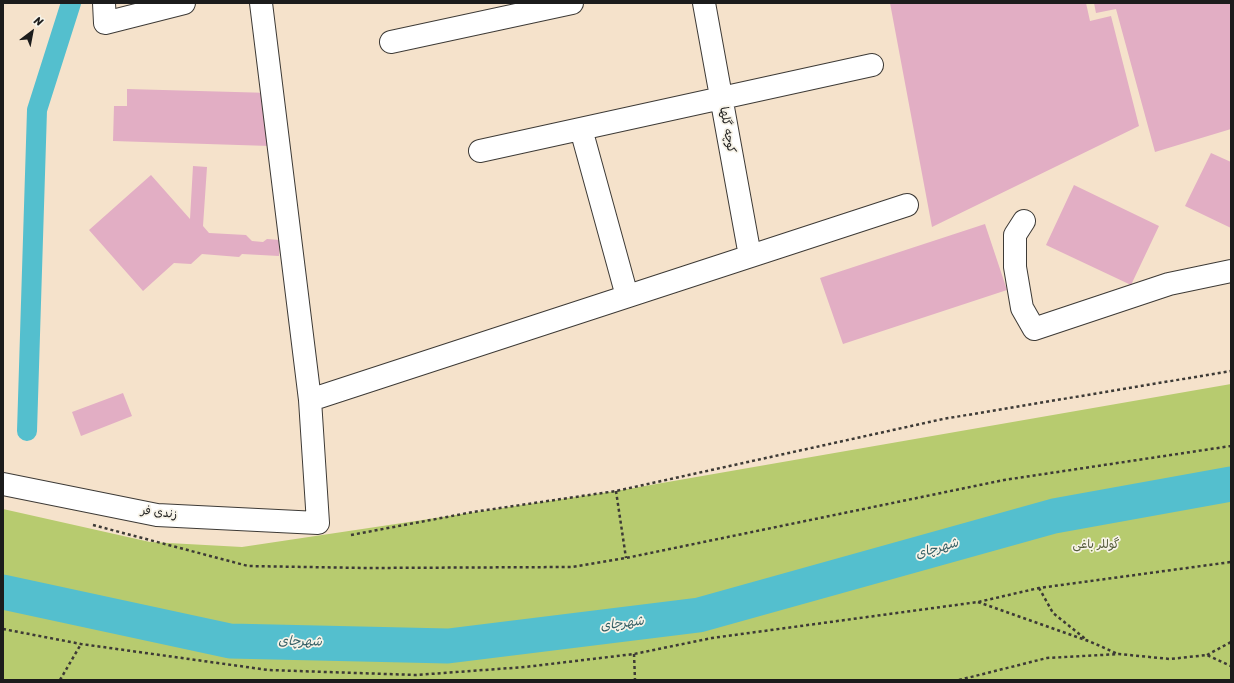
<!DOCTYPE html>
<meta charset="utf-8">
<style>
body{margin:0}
#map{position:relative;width:1234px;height:683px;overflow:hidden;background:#f5e2cb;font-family:Sriracha,sans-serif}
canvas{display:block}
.frame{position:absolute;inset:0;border:4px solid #1c1c1c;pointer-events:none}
.north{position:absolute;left:12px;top:12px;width:40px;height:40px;-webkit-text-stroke:3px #f7f3e8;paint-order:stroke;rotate:32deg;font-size:11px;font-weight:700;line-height:16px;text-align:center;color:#1c1c1c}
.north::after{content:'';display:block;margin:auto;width:14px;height:18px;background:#1c1c1c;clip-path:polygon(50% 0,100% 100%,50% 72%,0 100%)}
</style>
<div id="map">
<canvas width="1234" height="683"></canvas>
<div class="frame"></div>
<div class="north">N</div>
</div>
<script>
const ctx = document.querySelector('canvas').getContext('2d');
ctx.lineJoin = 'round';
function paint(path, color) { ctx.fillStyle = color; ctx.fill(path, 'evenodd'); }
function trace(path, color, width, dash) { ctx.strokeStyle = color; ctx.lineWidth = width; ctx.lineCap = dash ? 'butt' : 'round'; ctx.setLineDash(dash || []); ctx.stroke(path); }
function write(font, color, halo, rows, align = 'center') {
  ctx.font = font + ' Sriracha,"Playpen Sans Arabic",sans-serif'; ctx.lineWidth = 3.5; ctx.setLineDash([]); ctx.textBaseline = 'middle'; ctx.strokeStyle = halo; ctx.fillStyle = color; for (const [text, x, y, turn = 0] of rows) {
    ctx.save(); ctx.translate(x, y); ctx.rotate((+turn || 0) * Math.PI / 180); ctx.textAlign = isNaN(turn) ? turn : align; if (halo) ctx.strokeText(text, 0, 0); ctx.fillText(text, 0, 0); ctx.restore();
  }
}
paint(new Path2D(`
 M1231,384V680H3V509L150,542L242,547L616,491Z`), '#b7cb6f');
trace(new Path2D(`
 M27,431L37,110L71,3`), '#54bfce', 20);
trace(new Path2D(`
 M3,592L230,641L448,646L699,615L1054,516L1231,484`), '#54bfce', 35);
paint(new Path2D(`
 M890,3H1086L1090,21L1111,16L1139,126L932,227Z
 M1094,3H1231V129L1155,152L1116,9L1096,13Z
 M127,89L271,93L270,146L113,141L114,106H127Z
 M1211,153L1231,162V228L1185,206Z
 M193,166L207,167L203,226L209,233L246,235L252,241L263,242L267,239L280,240L279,256L242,254L239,257L202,254L191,264L174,263L143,291L89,230L151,175L190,219Z
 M1074,185L1159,226L1131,285L1046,245Z
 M985,224L1007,290L843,344L820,278Z
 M123,393L132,416L81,436L72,412Z`), '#e2aec4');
const street = new Path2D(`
 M104,3L105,23L184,3
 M704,3L750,256
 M391,42L572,3
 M581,129L627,296
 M480,151L872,65
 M1024,221L1015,235V267L1022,308L1034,329L1169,284L1231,271
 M310,400L907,205
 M3,484L157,515L318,523L310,400L261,3`);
trace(street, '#3d3a36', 24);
trace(new Path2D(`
 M616,491L626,558
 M93,525L248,566L367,568L572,567L626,558L1004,480L1231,446
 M351,535L473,512L616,491L943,419L1231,371
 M1039,588L1053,613L1088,641
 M978,602L1091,642L1118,654
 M3,629L81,644L268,670L416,675L525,667L634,654L712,638L978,602L1039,588L1231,562
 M634,654L635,680
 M1207,655L1231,642
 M60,680L81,644
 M959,680L1047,658L1119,654L1170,659L1207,655L1231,666`), '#3d3a36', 2.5, [3, 3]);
trace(street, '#fff', 22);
write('12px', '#1c1c1c', '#f7f3e8', [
 ["کوچه گلها",727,130,80],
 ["زندی فر",159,513,7]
]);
write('12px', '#525939', '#f7f3e8', [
 ["گوللر باغی",1096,545]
]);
write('italic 13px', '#325d63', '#f7f3e8', [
 ["شهرچای",937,549,-16],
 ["شهرچای",622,624,-7],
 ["شهرچای",300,642,1]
]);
</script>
